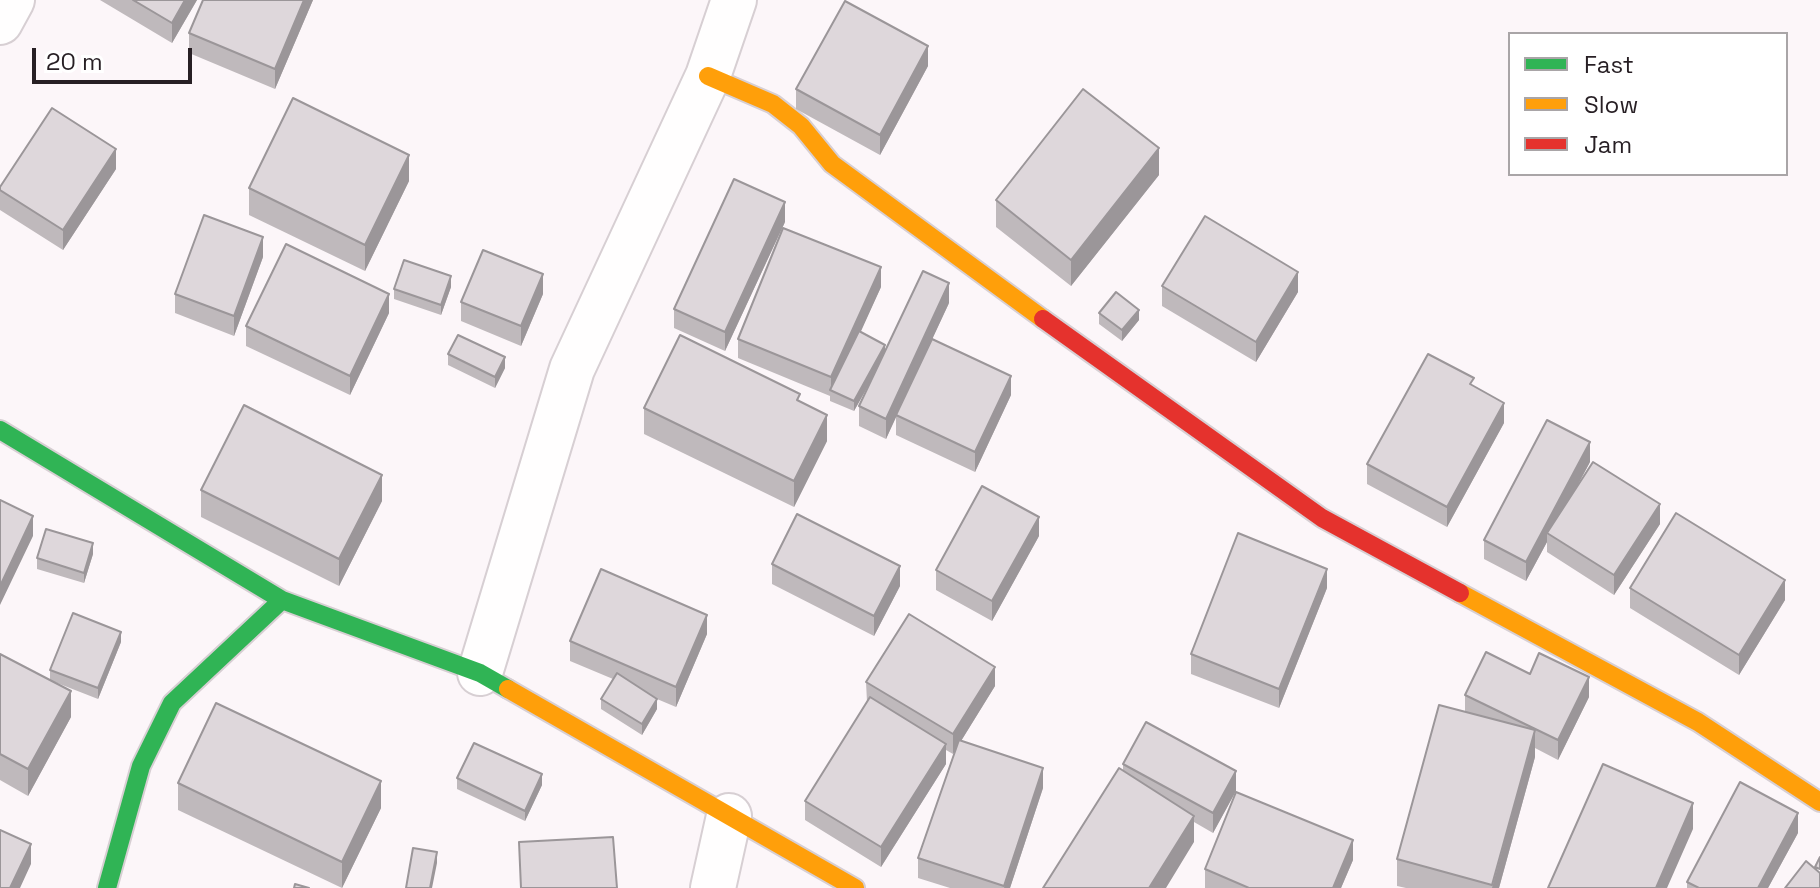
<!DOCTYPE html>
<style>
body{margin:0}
#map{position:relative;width:1820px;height:888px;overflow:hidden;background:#fcf6f9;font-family:"Space Grotesk",sans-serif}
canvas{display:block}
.legend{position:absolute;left:1508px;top:32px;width:280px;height:144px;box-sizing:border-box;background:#fff;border:2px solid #a9a5a7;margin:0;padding:10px 14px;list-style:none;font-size:24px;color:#271f24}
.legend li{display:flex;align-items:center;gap:16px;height:40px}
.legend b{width:40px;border:2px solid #a9a5a7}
.scale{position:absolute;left:32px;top:48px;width:160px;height:36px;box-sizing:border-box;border:4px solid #271f24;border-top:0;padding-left:10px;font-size:24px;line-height:28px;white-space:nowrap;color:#271f24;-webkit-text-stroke:6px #fff;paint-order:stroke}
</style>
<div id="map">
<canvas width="1820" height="888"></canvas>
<ul class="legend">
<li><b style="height:10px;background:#30b455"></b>Fast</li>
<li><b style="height:10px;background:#ff9f0a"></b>Slow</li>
<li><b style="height:10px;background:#e5322d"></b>Jam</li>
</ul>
<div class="scale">20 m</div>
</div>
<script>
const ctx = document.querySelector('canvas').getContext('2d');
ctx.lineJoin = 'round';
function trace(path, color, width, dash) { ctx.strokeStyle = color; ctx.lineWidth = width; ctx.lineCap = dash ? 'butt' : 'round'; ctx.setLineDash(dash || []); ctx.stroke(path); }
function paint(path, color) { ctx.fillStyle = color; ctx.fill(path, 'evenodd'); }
const street = new Path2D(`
 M0,22L12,0
 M480,673L572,369L708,76L734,0
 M713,888L729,816`);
const fast = new Path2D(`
 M0,430L282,600L480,673L508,689
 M107,888L141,766L172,703L282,600`);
const slow = new Path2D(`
 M708,76L773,104L801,126L832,164L1043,319
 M1460,593L1698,722L1820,802
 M508,689L855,888`);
const jam = new Path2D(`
 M1043,319L1322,518L1460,593`);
trace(street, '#d7cfd3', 48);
trace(fast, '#d7cfd3', 22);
trace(slow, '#d7cfd3', 22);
trace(jam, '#d7cfd3', 22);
trace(street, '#fffefe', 44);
trace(fast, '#30b455', 18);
trace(slow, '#ff9f0a', 18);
trace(jam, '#e5322d', 18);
paint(new Path2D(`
 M100,0H197L172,43Z
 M203,0H313L275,89L189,53V33Z
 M928,66L880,155L796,109V89Z
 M116,169L63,250L0,210V187Z
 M1159,175L1071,286L996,227V200Z
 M409,181L365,271L249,215V188Z
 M785,222L725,351L674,328V309Z
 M263,257L234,336L175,313V294Z
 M1162,286L1298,292L1256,362L1162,306Z
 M451,287L441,315L394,299V289Z
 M881,287L860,332L885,352L949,303L932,339L1011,395L975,472L896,435V416L886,439L859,426V406L873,377L854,411L830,401V396L738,358V339Z
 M543,294L521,346L461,321V302Z
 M389,313L350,395L246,346V326Z
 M1099,313L1139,320L1122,341L1099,324Z
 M448,354L505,368L495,388L448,365Z
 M800,401L827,441L794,507L644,434V408Z
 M1504,423L1447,527L1367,484V464Z
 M1590,462L1576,488L1660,524L1614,595L1547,552V542L1526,581L1484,559V540Z
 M201,490L382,501L339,586L201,517Z
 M1039,536L992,621L936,590V570Z
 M93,554L84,583L37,569V558Z
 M772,564L900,586L874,636L772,584Z
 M1327,588L1279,708L1191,674V654Z
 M1630,588L1785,600L1739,675L1630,608Z
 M707,634L676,707L657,699V709L642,735L601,709V699L613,679L570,661V641Z
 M121,642L98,699L52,681L71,717L28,796L0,780V654L50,680V670Z
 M1530,674L1589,697L1558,760L1535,748V757L1499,888H1406L1397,886V859L1465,712V695Z
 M866,682L995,686L961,741L1043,788L1010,888H950L918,878V858L955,750L953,754L946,750V764L881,867L805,820V801L867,702Z
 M1123,764L1236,791L1213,833L1194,822V842L1123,771Z
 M457,778L542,785L525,821L457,789Z
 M178,783L381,808L342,888L178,810Z
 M1798,833L1768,888H1687V882Z
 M1353,860L1341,888H1205V869Z`), '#bfb9bc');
paint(new Path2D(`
 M185,0H197L172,43V23Z
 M304,0H313L275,89V69Z
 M928,46V66L880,155V135Z
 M1159,148V175L1071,286V260Z
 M116,149V169L63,250V230Z
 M409,155V181L365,271V245Z
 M785,202V222L725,351V332Z
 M263,237V257L234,336V316Z
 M881,267V287L834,391L831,390V377Z
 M1298,272V292L1256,362V342Z
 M543,274V294L521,346V326Z
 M451,276V287L441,315V305Z
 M949,283V303L886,439V419Z
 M389,294V313L350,395V376Z
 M1139,310V320L1122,341V330Z
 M885,345V356L854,411V401Z
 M505,357V368L495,388V377Z
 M1011,376V395L975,472V452Z
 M1504,403V423L1447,527V507Z
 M827,415V441L794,507V481Z
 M1590,442V462L1551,535L1547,533V542L1526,581V562Z
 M382,475V501L339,586V559Z
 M1660,504V524L1614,595V575Z
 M33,516V536L0,605V586Z
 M1039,517V536L992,621V601Z
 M93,543V554L84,583V573Z
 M900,566V586L874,636V616Z
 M1327,569V588L1279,708V689Z
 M1785,580V600L1739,675V655Z
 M707,615V634L676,707V687Z
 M121,632V642L98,699V688Z
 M995,667V686L953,754V734Z
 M1589,677V697L1558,760V740Z
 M71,691V717L28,796V769Z
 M657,699V709L642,735V724Z
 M1535,730V757L1499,888H1492Z
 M946,744V764L881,867V847Z
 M1043,768V788L1010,888H1004Z
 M1236,771V791L1213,833V813Z
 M542,774V785L525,821V811Z
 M381,781V808L342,888V862Z
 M1693,803V829L1667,888H1656Z
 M1798,813V833L1768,888H1758Z
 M1194,816V842L1166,888H1149Z
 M1353,840V860L1341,888H1333Z
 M31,844V864L20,888H10Z
 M437,852V863L432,888H430Z`), '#9b9699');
const building = new Path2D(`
 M133,0H185L172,23Z
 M203,0H304L275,69L189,33Z
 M845,1L928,46L880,135L796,89Z
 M1083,89L1159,148L1071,260L996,200Z
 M293,98L409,155L365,245L249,188Z
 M52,108L116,149L63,230L0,190V187Z
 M734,179L785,202L725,332L674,309Z
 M204,215L263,237L234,316L175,294Z
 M1205,216L1298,272L1256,342L1162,286Z
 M783,228L881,267L831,377L738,339Z
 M286,244L389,294L350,376L246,326Z
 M483,250L543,274L521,326L461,302Z
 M404,260L451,276L441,305L394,289Z
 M923,271L949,283L886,419L859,406Z
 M1116,292L1139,310L1122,330L1099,313Z
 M859,331L885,345L854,401L830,390Z
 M458,335L505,357L495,377L448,354Z
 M680,335L800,394L797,400L827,415L794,481L644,408Z
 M932,339L1011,376L975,452L896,415Z
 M1428,354L1474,378L1470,384L1504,403L1447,507L1367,464Z
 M244,405L382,475L339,559L201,490Z
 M1547,420L1590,442L1526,562L1484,540Z
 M1593,462L1660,504L1614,575L1547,533Z
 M982,486L1039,517L992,601L936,570Z
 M0,500L33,516L0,586Z
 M1676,513L1785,580L1739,655L1630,588Z
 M797,514L900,566L874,616L772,564Z
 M46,529L93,543L84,573L37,558Z
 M1238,533L1327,569L1279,689L1191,654Z
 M601,569L707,615L676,687L570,641Z
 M73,613L121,632L98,688L50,670Z
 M909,614L995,667L953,734L866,682Z
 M1486,652L1530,674L1539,653L1589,677L1558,740L1465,695Z
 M0,654L71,691L28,769L0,754Z
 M617,673L657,699L642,724L601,699Z
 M870,697L946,744L881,847L805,801Z
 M216,703L381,781L342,862L178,783Z
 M1439,705L1535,730L1492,885L1397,859Z
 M1146,722L1236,771L1213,813L1123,764Z
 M959,740L1043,768L1004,886L918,858Z
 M474,743L542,774L525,811L457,778Z
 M1603,764L1693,803L1656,888H1548Z
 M1119,768L1194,816L1149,888H1043Z
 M1740,782L1798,813L1758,888H1699L1687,882Z
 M1236,792L1353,840L1333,888H1249L1205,869Z
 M0,830L31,844L10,888H0Z
 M613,837L617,888H521L519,842Z
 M413,848L437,852L430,888H406Z
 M1820,857V869L1815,867Z
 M1806,861L1820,873V888H1785Z
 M295,884L309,888H294Z`);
paint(building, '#ded7db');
trace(building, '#9b9699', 2);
</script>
